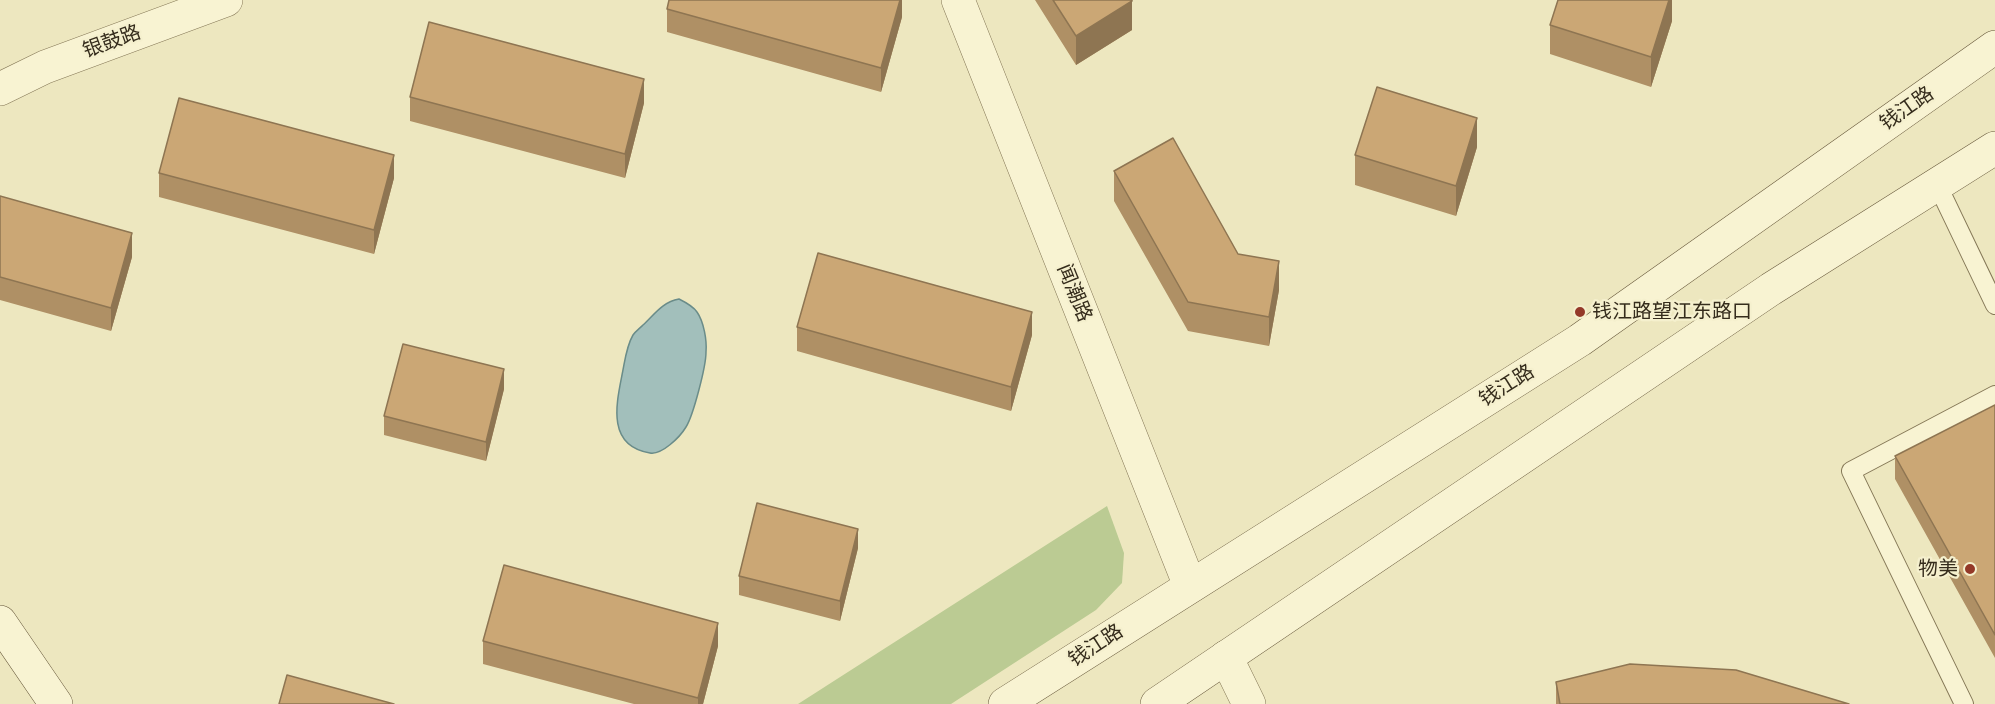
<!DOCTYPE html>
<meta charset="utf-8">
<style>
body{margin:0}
canvas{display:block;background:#ede7bf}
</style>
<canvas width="1995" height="704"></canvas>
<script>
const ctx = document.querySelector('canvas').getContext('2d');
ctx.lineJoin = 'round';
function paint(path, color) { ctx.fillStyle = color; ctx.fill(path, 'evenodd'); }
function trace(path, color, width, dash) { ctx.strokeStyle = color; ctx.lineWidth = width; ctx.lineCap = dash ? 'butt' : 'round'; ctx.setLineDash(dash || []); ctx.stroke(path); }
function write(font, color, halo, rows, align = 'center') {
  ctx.font = font + ' "PT Serif","Noto Sans SC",serif'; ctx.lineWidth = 4.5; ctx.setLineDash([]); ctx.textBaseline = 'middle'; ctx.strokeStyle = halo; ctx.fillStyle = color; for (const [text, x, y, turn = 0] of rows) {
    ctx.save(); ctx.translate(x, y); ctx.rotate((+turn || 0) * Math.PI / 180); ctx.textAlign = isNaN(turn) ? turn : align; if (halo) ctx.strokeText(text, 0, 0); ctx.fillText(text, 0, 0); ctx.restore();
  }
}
paint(new Path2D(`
 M1107,506L1124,553L1122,583L1096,610L951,704H798Z`), '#bbcb93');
const water = new Path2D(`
 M679,299C685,302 693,306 697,312C704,322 707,341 706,352C706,367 693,416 686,427C680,437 662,455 650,453C607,446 616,405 622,375C625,361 626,347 633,335C636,331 639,329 643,325C654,315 662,302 679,299Z`);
paint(water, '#a2bfbb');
trace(water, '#6a8c89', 1.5);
const service = new Path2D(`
 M1937,184L1995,305
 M1964,704L1851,471L1995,395`);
const minor = new Path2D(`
 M958,0L1190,586
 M0,89L45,67L226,0
 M1226,657L1249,704`);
const secondary = new Path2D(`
 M0,622L56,704
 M1005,704L1580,340L1995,47
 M1157,704L1771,289L1995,148`);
trace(service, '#857857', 20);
trace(minor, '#857857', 34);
trace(secondary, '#67583b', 34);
trace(service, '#f8f3d2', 18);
trace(minor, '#f8f3d2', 33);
trace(secondary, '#f8f3d2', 33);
paint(new Path2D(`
 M902,0V17L881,92L667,32V9Z
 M1035,0H1132V30L1076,65Z
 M1672,0V21L1651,87L1550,54V25Z
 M410,97L644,103L625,178L410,121Z
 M1477,147L1456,216L1355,185V155Z
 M1114,171L1238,254L1279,290L1269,346L1188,331L1114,201Z
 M159,173L394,178L374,254L159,197Z
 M0,196L132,257L111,331L0,300Z
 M797,327L1032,335L1011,411L797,351Z
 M504,389L486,461L384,435V416Z
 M1995,405V658L1895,479V456Z
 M858,548L840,621L739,595V576Z
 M483,641L718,646L703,704H634L483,664Z
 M1556,682L1849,704H1556Z`), '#af9065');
paint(new Path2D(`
 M900,0H902V17L881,92V68Z
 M1669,0H1672V21L1651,87V57Z
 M1132,1V30L1076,65V36Z
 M644,79V103L625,178V154Z
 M1477,118V147L1456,216V186Z
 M394,155V178L374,254V230Z
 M132,233V257L111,331V308Z
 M1279,261V290L1269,346V317Z
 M1032,312V335L1011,411V387Z
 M504,369V389L486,461V442Z
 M858,529V548L840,621V601Z
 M718,623V646L703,704H698V698Z`), '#8e7552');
const building = new Path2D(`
 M669,0H900L881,68L667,9Z
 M1053,0H1132V1L1076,36Z
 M1558,0H1669L1651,57L1550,25Z
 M429,22L644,79L625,154L410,97Z
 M1377,87L1477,118L1456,186L1355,155Z
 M179,98L394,155L374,230L159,173Z
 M1173,138L1238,254L1279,261L1269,317L1188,302L1114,171Z
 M0,196L132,233L111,308L0,277Z
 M818,253L1032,312L1011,387L797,327Z
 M403,344L504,369L486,442L384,416Z
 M1995,405V635L1895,456Z
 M757,503L858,529L840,601L739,576Z
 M504,565L718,623L698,698L483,641Z
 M1630,664L1736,670L1849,704H1560L1556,682Z
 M287,675L394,704H279Z`);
paint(building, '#cba775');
trace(building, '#8e7552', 1.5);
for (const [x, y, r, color] of [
 [1580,312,6,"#943928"],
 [1970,569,6,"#943928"]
]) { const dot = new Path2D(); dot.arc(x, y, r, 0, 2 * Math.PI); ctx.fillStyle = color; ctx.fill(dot); trace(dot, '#f5f0ce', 2); }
write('20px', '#352c1c', '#f5f0ce', [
 ["银鼓路",112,42,-20],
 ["钱江路",1907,109,-35],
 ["闻潮路",1074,293,68],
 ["钱江路",1507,386,-32],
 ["钱江路",1096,646,-33]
]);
write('20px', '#352c1c', '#f5f0ce', [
 ["钱江路望江东路口",1592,312],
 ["物美",1958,569,"right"]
], 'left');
</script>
